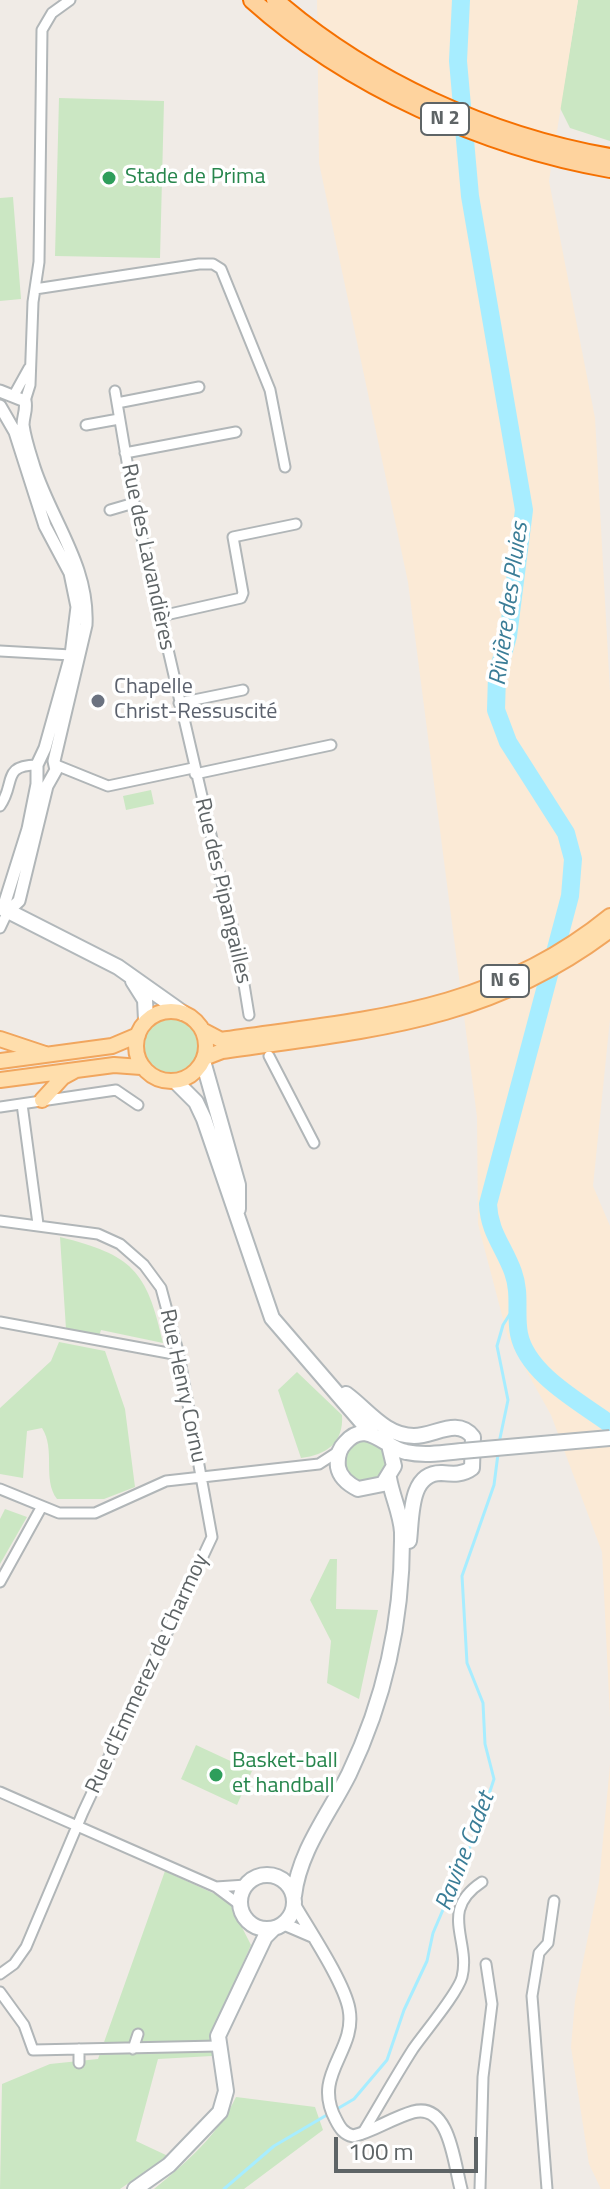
<!DOCTYPE html>
<meta charset="utf-8">
<style>
body{margin:0}
#map{position:relative;width:610px;height:2189px;overflow:hidden;background:#f0ebe6;font-family:"Titillium Web",sans-serif}
canvas{display:block}
.scale{position:absolute;left:334px;top:2137px;width:144px;height:36px;box-sizing:border-box;border:4px solid #5e6466;border-top:0;padding-left:10px;font-size:24px;line-height:28px;white-space:nowrap;color:#5e6466;-webkit-text-stroke:6px #fff;paint-order:stroke}
</style>
<div id="map">
<canvas width="610" height="2189"></canvas>
<div class="scale">100 m</div>
</div>
<script>
const ctx = document.querySelector('canvas').getContext('2d');
ctx.lineJoin = 'round';
function paint(path, color) { ctx.fillStyle = color; ctx.fill(path, 'evenodd'); }
function trace(path, color, width, dash) { ctx.strokeStyle = color; ctx.lineWidth = width; ctx.lineCap = dash ? 'butt' : 'round'; ctx.setLineDash(dash || []); ctx.stroke(path); }
function write(font, color, halo, rows, align = 'center') {
  ctx.font = font + ' "Titillium Web",sans-serif'; ctx.lineWidth = 7; ctx.setLineDash([]); ctx.textBaseline = 'middle'; ctx.strokeStyle = halo; ctx.fillStyle = color; for (const [text, x, y, turn = 0] of rows) {
    ctx.save(); ctx.translate(x, y); ctx.rotate((+turn || 0) * Math.PI / 180); ctx.textAlign = isNaN(turn) ? turn : align; if (halo) ctx.strokeText(text, 0, 0); ctx.fillText(text, 0, 0); ctx.restore();
  }
}
paint(new Path2D(`
 M578,0H610V141L570,128L560,108Z
 M59,98L164,101L160,258L55,256Z
 M13,197L21,299L0,301V198Z
 M151,790L154,804L126,810L123,796Z
 M142 1046a28 28 0 1 1 56 0a28 28 0 1 1-56 0Z
 M60,1237C132,1255 147,1270 163,1343L101,1330L99,1336L66,1329Z
 M59,1342L105,1351L125,1409L135,1487L104,1499H57C42,1479 56,1450 42,1428L27,1431L23,1478L0,1474V1408L51,1361Z
 M297,1372L342,1415C344,1443 326,1455 301,1458L278,1390Z
 M343 1461a22 22 0 1 1 44 0a22 22 0 1 1-44 0Z
 M5,1509L27,1517L0,1564V1519Z
 M330,1559H337L336,1609L378,1610L359,1699L327,1683L331,1641L310,1600Z
 M196,1745L252,1771L237,1805L181,1779Z
 M165,1871L228,1900L251,1945L212,2034V2056L158,2059L136,2141L168,2156L120,2189H0L2,2084L50,2064L98,2059Z
 M236,2097L315,2107L323,2130L244,2189H154C187,2162 217,2136 236,2097Z`), '#cbe7c3');
paint(new Path2D(`
 M317,0H578L549,181L595,418L610,692V1019L593,1186L610,1226V1717L602,1552L551,1415L508,1338L478,1224L477,1117L408,582L319,163Z
 M610,1765V2189H601L589,2164L571,2047L575,2001L599,1882Z`), '#fbead6');
trace(new Path2D(`
 M499,1443L508,1400L497,1346L503,1325L520,1298
 M224,2189L274,2146L354,2099L387,2060L404,2010L427,1961L433,1933L478,1828L494,1779L485,1744L483,1703L467,1663L462,1576L494,1485L498,1454`), '#a7edff', 3);
trace(new Path2D(`
 M461,0L458,61L470,196L524,510L508,636L497,675L496,710L508,742L566,833L573,859L570,896L488,1204C489,1232 504,1247 513,1272C521,1294 515,1313 519,1334C527,1374 580,1402 610,1424`), '#a7edff', 18);
const minor = new Path2D(`
 M35,289L199,264H213L221,269L270,390L285,467
 M115,391L134,503L240,960L249,1015
 M14,395L29,368
 M25,401L30,385L33,302L39,262L42,30L52,13L70,0
 M117,403L199,387
 M86,425L119,419
 M125,453L236,432
 M110,510L134,503
 M161,616L241,598L243,593L233,537L296,524
 M0,651L71,655
 M179,703L243,690
 M56,765L108,786L193,768
 M195,774L331,745
 M0,806C16,784 1,765 37,765
 M0,928L8,911
 M269,1056L314,1143
 M22,1104L38,1224
 M0,1107L116,1090L138,1105
 M0,1221L98,1234L120,1244L144,1265L161,1288L179,1355L212,1537L83,1812L26,1947L14,1964L0,1974
 M0,1322L179,1355
 M0,1489L59,1513H95L166,1481L319,1464L339,1451
 M0,1582L41,1508
 M0,1792L216,1887L240,1905
 M216,1887L246,1885
 M0,1992L24,2025L33,2050L218,2046
 M79,2049V2063
 M133,2049L138,2034
 M362,2134C379,2106 395,2077 413,2049C424,2033 458,1993 462,1977C471,1940 438,1911 482,1882
 M480,2189L483,2077L492,2004L486,1964
 M547,2189L532,1996L539,1953L548,1943L554,1901`);
const tertiary = new Path2D(`
 M0,391L25,401C27,410 23,416 23,425C25,440 30,454 34,467C52,522 89,566 86,625L54,761L56,770L47,786L19,901L8,911
 M0,406L15,432L45,526L70,573L77,607L71,655L45,748L37,765V784L28,829L5,902L8,911
 M294,1904C309,1930 344,1982 349,2009C357,2052 311,2074 336,2120C340,2128 344,2134 353,2136C374,2131 392,2118 413,2112C450,2102 454,2164 461,2189
 M284,1924L312,1936`);
const secondary = new Path2D(`
 M0,907L118,967L183,1013
 M133,981L145,1000L146,1020
 M203,1061L238,1185V1209
 M175,1081L196,1102L204,1119L272,1318L372,1434
 M346,1394C368,1410 385,1436 414,1436C435,1436 457,1417 473,1437L472,1468C463,1475 453,1474 441,1473C409,1473 412,1517 409,1541
 M389,1445L394,1466L383,1484L358,1489C348,1484 340,1478 338,1467C337,1458 339,1449 345,1443C366,1418 385,1448 406,1452C424,1456 443,1453 462,1451
 M240 1902a27 27 0 1 1 54 0a27 27 0 1 1-54 0Z
 M294,1896C299,1851 329,1814 349,1774C385,1699 403,1616 402,1532C401,1514 392,1496 389,1478
 M135,2189L169,2165L220,2112L226,2091L218,2036L265,1937L273,1929`);
const primary = new Path2D(`
 M136 1046a35 35 0 1 1 70 0a35 35 0 1 1-70 0Z
 M202,1030L221,1040C366,1019 491,1013 610,916
 M0,1039L45,1054
 M204,1058L222,1051C368,1030 488,1023 610,930
 M0,1061L112,1046L138,1035
 M0,1080L114,1065L141,1067
 M42,1100L63,1077L74,1071`);
const trunk = new Path2D(`
 M252,0C348,86 484,147 610,169
 M275,0C368,81 490,136 610,157`);
trace(minor, '#b1b6b8', 13);
trace(tertiary, '#b1b6b8', 15);
trace(secondary, '#b2b8bb', 18);
trace(primary, '#f1a65e', 18);
trace(trunk, '#f57001', 20);
trace(minor, '#fff', 9);
trace(tertiary, '#fff', 11);
trace(secondary, '#fff', 14);
trace(primary, '#ffdeac', 14);
trace(trunk, '#fed39e', 16);
const secondaryBridge = new Path2D(`
 M462,1451L610,1438`);
trace(secondaryBridge, '#b2b8bb', 18, []);
trace(secondaryBridge, '#fff', 14);
for (const [x, y, r, color] of [
 [109,178,8,"#2e9e5b"],
 [98,701,8,"#6b7280"],
 [216,1775,8,"#2e9e5b"]
]) { const dot = new Path2D(); dot.arc(x, y, r, 0, 2 * Math.PI); ctx.fillStyle = color; ctx.fill(dot); trace(dot, '#fff', 3); }
for (const [x, y, w] of [
 [445,119,48],
 [505,981,48]
]) { const box = new Path2D(); box.roundRect(x - w / 2, y - 16, w, 32, 6); ctx.fillStyle = '#fff'; ctx.fill(box); trace(box, '#5e6466', 2); }
write('bold 20px', '#5e6466', null, [
 ["N 2",445,119],
 ["N 6",505,981]
]);
write('22px', '#27864d', '#fff', [
 ["Stade de Prima",125,178],
 ["Basket-ball",232,1762],
 ["et handball",232,1787]
], 'left');
write('22px', '#5e6466', '#fff', [
 ["Rue des Lavandières",147,557,78],
 ["Rue des Pipangailles",222,891,77],
 ["Rue Henry Cornu",182,1386,78],
 ["Rue d'Emmerez de Charmoy",148,1674,-65]
]);
write('22px', '#5b616d', '#fff', [
 ["Chapelle",114,688],
 ["Christ-Ressuscité",114,713]
], 'left');
write('italic 24px', '#3a7d97', '#fff', [
 ["Rivière des Pluies",510,604,-82],
 ["Ravine Cadet",466,1852,-69]
]);
</script>
